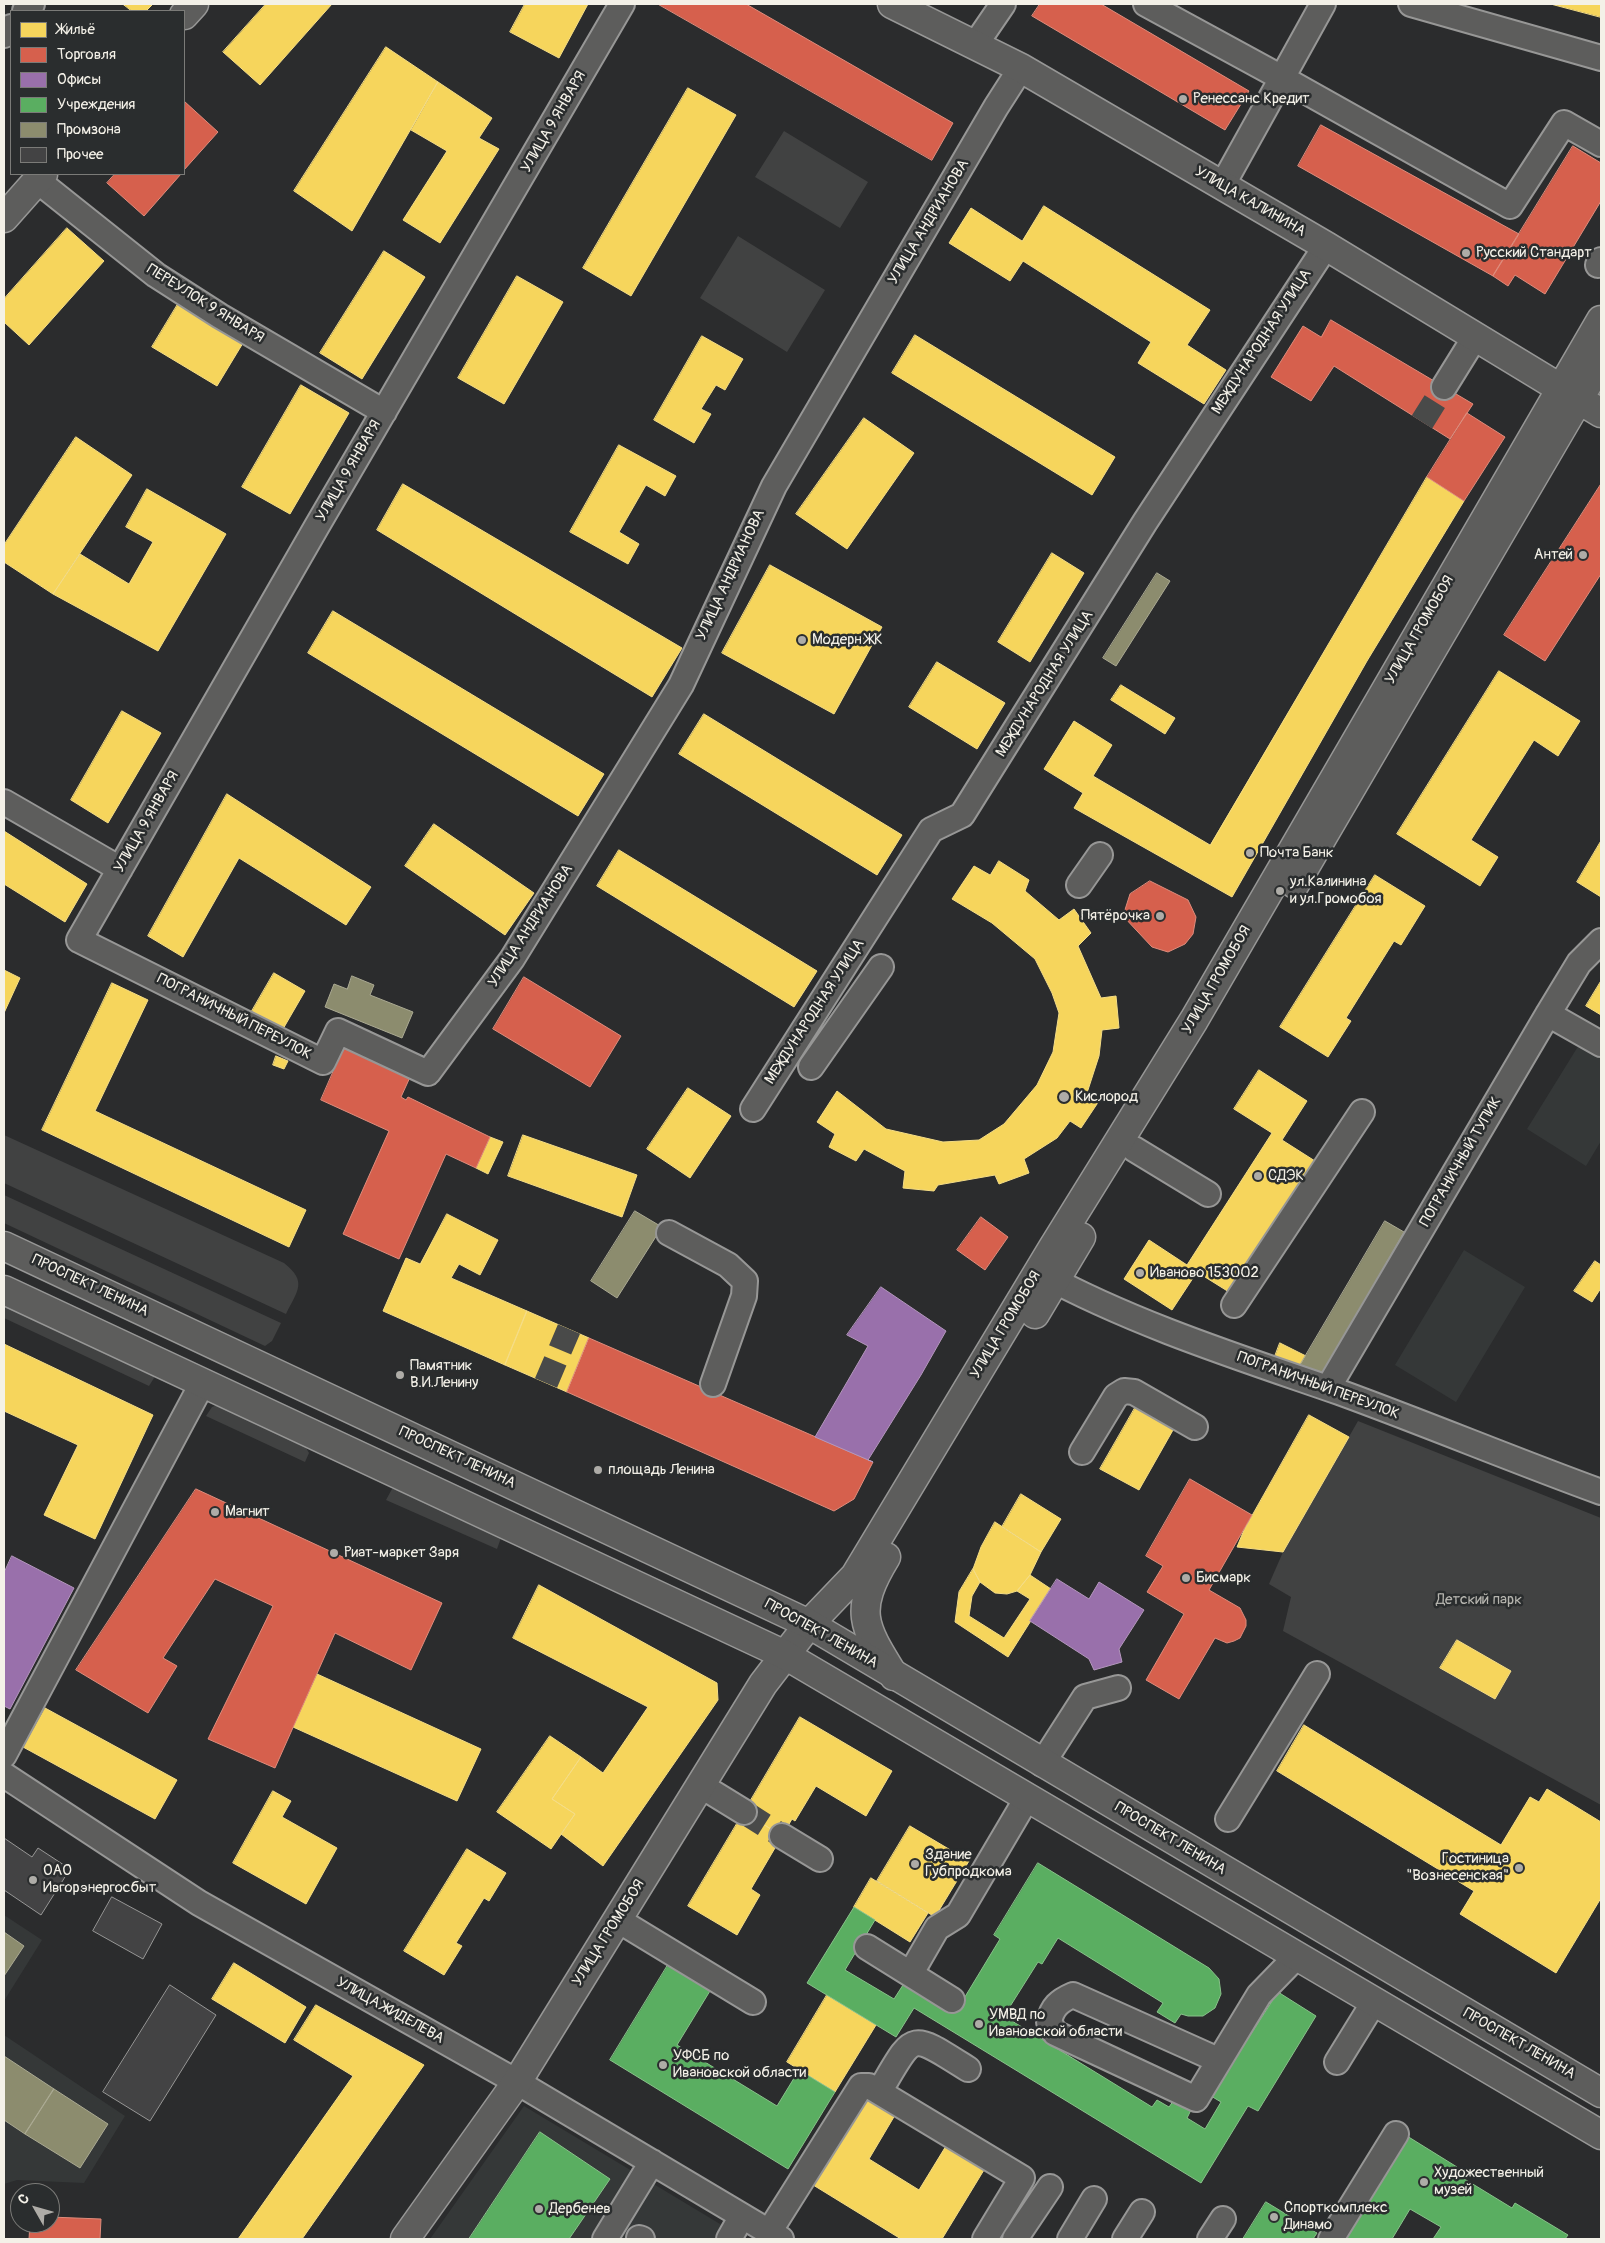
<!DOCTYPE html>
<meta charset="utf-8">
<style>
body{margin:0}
#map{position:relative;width:1605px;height:2243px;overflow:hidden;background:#2b2c2d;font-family:Pangolin,sans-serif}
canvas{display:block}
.frame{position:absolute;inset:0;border:5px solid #f4f1e8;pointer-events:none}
.legend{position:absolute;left:10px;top:10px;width:175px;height:165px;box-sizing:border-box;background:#2a2d2e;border:1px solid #7b7b78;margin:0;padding:6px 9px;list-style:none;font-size:15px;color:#f4f1e8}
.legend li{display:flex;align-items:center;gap:10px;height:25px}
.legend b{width:25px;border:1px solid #7b7b78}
.north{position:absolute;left:10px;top:2183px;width:50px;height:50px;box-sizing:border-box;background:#2a2d2e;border:1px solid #7b7b78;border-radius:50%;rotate:308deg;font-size:14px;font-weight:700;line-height:20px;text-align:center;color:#f4f1e8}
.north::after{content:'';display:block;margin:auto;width:18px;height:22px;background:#aeaca7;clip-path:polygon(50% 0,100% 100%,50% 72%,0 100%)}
</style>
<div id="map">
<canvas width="1605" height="2243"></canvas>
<div class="frame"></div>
<ul class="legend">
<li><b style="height:14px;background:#f6d55c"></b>Жильё</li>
<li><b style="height:14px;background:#d6604d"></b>Торговля</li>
<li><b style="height:14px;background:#9970ab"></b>Офисы</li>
<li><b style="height:14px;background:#5aae61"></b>Учреждения</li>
<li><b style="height:14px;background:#8c8c6e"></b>Промзона</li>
<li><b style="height:14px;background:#434344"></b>Прочее</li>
</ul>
<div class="north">С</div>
</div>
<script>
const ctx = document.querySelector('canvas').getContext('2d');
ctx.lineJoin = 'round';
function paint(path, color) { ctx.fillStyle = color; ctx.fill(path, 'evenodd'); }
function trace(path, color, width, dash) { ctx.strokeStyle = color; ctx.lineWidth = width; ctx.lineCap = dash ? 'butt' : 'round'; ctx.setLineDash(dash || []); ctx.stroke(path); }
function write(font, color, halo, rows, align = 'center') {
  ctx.font = font + ' Pangolin,sans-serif'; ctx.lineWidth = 5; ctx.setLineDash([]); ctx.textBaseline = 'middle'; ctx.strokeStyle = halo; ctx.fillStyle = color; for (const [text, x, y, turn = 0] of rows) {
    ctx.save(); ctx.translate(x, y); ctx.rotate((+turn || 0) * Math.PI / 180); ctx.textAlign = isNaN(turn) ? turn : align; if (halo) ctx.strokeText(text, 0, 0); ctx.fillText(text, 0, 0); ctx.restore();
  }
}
paint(new Path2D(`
 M1582,1040L1601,1052V1141L1586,1166L1527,1129Z
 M1464,1250L1525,1287L1456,1402L1395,1365Z
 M4,1915L42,1940L4,2001Z
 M4,2035L125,2116L84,2183L17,2180L4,2184Z
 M524,2106L745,2239H430Z`), '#353838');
paint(new Path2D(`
 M784,131L868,182L840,228L755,177Z
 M738,236L825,290L787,352L700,298Z
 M4,1135L284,1263C308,1282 297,1291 286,1314L4,1183Z
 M4,1195L281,1323L272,1341L265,1346L4,1223Z
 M4,1306L121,1361L129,1356L159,1370L149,1386L4,1318Z
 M220,1404L304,1444L309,1453L305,1462L206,1416L212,1407Z
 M1358,1421L1601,1518V1805L1283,1631L1291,1597L1269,1584L1283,1552Z
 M392,1489H399L502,1535L497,1549L386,1500Z`), '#414242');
const homes = new Path2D(`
 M123,4H153L146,11H132Z
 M266,4H332L260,85L223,52Z
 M525,4H588L559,58L510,32Z
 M1551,4H1601V17Z
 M386,47L438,82L352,231L294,191Z
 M438,82L492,118L479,138L499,149L440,243L403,220L447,151L411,130Z
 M688,88L736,115L631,296L583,268Z
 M1044,206L1210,310L1187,345L1226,370L1204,404L1138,363L1151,342L1023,261L1010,281L949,243L971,208L1022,241Z
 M67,228L104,261L29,345L4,322V299Z
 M384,251L425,277L362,379L320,353Z
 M517,276L563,302L504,404L458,378Z
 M178,304L243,343L217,386L152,347Z
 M915,335L1115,457L1092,495L892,373Z
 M702,336L743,359L725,390L716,385L701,409L711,414L694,443L654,420Z
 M301,385L349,413L290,514L242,487Z
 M864,418L914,453L847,549L796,514Z
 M76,437L132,475L53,594L4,562V545Z
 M619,445L676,476L665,496L646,485L619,532L639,544L628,564L570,532Z
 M1427,477L1464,501L1367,661L1232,897L1074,808L1083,793L1044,769L1074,721L1112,745L1093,776L1210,845Z
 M403,484L682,648L652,697L377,530Z
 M147,489L226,534L158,651L53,594L80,554L129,584L153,542L126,527Z
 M1052,553L1084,573L1030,662L998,642Z
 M770,565L882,627L834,714L722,653Z
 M333,611L604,774L578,816L308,653Z
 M937,662L1005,703L977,749L909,707Z
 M1499,671L1580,721L1558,756L1534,740L1471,840L1498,857L1480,886L1397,834Z
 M1121,685L1175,718L1165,734L1111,700Z
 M122,711L161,733L108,823L71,800Z
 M704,714L902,835L877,875L679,754Z
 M227,794L371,887L346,925L239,858L183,957L148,936Z
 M434,824L534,893L505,935L405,866Z
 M4,831L87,884L65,922L4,884Z
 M1601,841V897L1577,882Z
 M619,850L817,971L794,1007L597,886Z
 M999,861L1029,880L1025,891L1059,920L1074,909L1091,933L1078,946L1101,998L1116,996L1119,1028L1102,1030L1099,1056L1087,1093L1099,1101L1081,1128L1070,1121L1057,1138L1024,1159L1029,1173L999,1184L995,1175L938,1185L934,1191L903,1188L905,1171L864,1149L856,1161L829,1147L835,1134L817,1122L837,1091L886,1129L943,1142L979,1140L1004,1124L1037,1085L1053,1052L1059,1013L1052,993L1035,959L992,923L952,899L974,866L990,875Z
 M1375,875L1425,906L1401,945L1394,941L1346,1018L1351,1021L1328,1057L1280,1027Z
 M4,970L20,978L4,1013Z
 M274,973L305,991L283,1029L252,1011Z
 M1601,981V1015L1586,1006Z
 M112,983L148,1000L95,1111L306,1210L289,1247L42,1130Z
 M276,1056L288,1061L284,1069L273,1065Z
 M1259,1070L1307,1101L1282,1140L1315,1161L1229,1292L1197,1272L1172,1310L1124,1279L1149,1240L1187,1265L1272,1133L1234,1109Z
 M688,1088L731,1116L690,1178L647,1149Z
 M523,1135L637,1175L622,1217L508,1176Z
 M490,1137L503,1142L488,1174L476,1168Z
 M447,1214L498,1240L480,1275L459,1264L451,1278L527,1311L505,1365L383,1311L406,1258L420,1264Z
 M1595,1261L1601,1265V1288L1592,1302L1574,1291Z
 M527,1311L589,1338L567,1392L505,1365Z
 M1280,1343L1306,1356L1299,1367L1274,1359Z
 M4,1344L153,1415L95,1539L44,1515L78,1445L4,1411Z
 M1139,1401L1177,1423L1139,1490L1100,1469Z
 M1309,1415L1349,1437L1283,1552L1237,1547L1244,1530Z
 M1021,1494L1061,1519L1041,1552L1002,1527Z
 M995,1522L1041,1552L1030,1575L1017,1591L1007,1594L995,1593L980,1582L973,1569L981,1547Z
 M973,1569L980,1582L972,1596L969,1616L1004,1638L1030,1599L1017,1591L1030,1575L1051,1589L1008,1657L955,1622L959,1592Z
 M539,1585L717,1683L718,1700L603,1866L561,1834L575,1814L552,1799L581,1757L603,1773L648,1707L513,1638Z
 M1457,1640L1511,1671L1495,1699L1440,1668Z
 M317,1674L481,1749L457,1801L293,1727Z
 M45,1708L177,1780L155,1819L23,1747Z
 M800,1717L892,1771L866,1816L816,1786L795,1821L792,1819L782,1836L744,1812Z
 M1304,1725L1501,1845L1530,1797L1539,1802L1547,1789L1601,1822V1898L1556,1973L1460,1914L1474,1891L1277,1771Z
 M550,1736L581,1757L552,1799L575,1814L551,1849L497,1812Z
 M273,1791L291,1801L282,1817L337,1848L306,1904L233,1863Z
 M744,1812L782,1836L751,1889L760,1895L737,1935L688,1906Z
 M910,1826L969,1861L935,1917L877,1881Z
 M467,1849L506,1873L489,1901L484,1898L456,1943L462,1946L444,1975L404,1951Z
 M871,1878L928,1913L910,1942L854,1907Z
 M234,1963L306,2007L285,2043L212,1999Z
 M827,1995L876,2025L835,2092L787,2062Z
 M316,2005L424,2065L302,2239H238L353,2076L294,2040Z
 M861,2088L898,2110L869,2159L919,2190L949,2141L987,2165L942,2239H901L805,2180Z`);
paint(homes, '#f6d55c');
trace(homes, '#f5dd86', 1);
const shops = new Path2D(`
 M658,4H746L953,123L932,160Z
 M1040,4H1101L1249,91L1225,130L1032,16Z
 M184,101L218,132L184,170Z
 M1321,125L1519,234L1493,276L1298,166Z
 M1573,146L1601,163V201L1545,294L1515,275L1508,286L1493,276Z
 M115,174H181L144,216L107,183Z
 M1331,320L1473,404L1450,439L1334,366L1311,401L1271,377L1303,326L1321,337Z
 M1467,413L1505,437L1464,501L1427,477Z
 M1601,484V574L1545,661L1504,635Z
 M1150,881L1188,900L1196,917L1193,934L1185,944L1168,952L1152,947L1123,916L1130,894Z
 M524,977L621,1036L590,1087L493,1029Z
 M345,1045L411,1075L401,1097L406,1100L408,1097L490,1137L476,1168L446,1154L399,1259L343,1234L389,1131L321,1100Z
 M981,1217L1008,1237L985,1270L957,1250Z
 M589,1338L873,1462L854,1499L834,1511L567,1392Z
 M1190,1479L1252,1515L1209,1590L1240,1608L1246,1620V1626L1240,1638L1234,1641L1227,1643L1215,1638L1179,1699L1146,1680L1184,1614L1147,1592L1163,1566L1146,1556Z
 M196,1489L442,1603L411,1670L335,1633L275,1768L208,1739L273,1606L215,1579L163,1658L177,1666L148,1713L76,1670Z
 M50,2217L101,2219L100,2239H29L30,2223H50Z`);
paint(shops, '#d6604d');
trace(shops, '#df8c7c', 1);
const offices = new Path2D(`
 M881,1287L946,1331L921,1375L868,1460L873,1462L815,1437L868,1346L847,1335Z
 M12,1556L74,1588L10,1709L4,1706V1573Z
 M1057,1579L1089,1599L1099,1582L1144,1610L1119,1649L1122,1662L1094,1670L1089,1659L1030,1621Z`);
paint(offices, '#9970ab');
trace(offices, '#b497bd', 1);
const public = new Path2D(`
 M1038,1863L1209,1968L1219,1979L1221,1994L1215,2008L1203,2016H1188L1181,2014L1175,2023L1157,2012L1163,2003L1058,1938L1042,1964L1038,1962L1004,2016L1152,2107L1157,2100L1169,2107L1174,2100L1191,2110L1187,2118L1205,2129L1221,2102L1211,2096L1278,1992L1316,2016L1258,2111L1248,2106L1201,2183L914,2008L896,2037L807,1983L854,1907L875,1920L845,1970L894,1999L910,1974L960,2005L1000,1939L994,1935Z
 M671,1960L713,1986L677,2045L777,2106L799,2070L835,2092L788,2169L610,2060Z
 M540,2132L610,2179L569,2239H469Z
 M1407,2136L1457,2167L1453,2172L1512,2208L1515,2203L1568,2235L1565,2239H1433L1441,2227L1410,2209L1392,2239H1343Z
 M1266,2202L1317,2233L1313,2239H1243Z`);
paint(public, '#5aae61');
trace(public, '#88c28a', 1);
const industry = new Path2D(`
 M1157,573L1170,581L1116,666L1103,658Z
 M352,976L374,985L370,995L413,1012L402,1038L325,1007L334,984L347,989Z
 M635,1211L662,1227L617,1298L591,1281Z
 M1385,1221L1404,1232L1321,1377L1299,1367Z
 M4,1932L24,1946L4,1976Z
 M4,2056L54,2089L25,2134L4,2120Z
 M54,2089L108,2124L80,2168L25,2134Z`);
paint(industry, '#8c8c6e');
trace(industry, '#abaa93', 1);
const building = new Path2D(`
 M4,1838L32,1857L38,1848L70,1869L41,1915L4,1890Z
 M112,1897L162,1924L143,1959L93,1931Z
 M170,1985L216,2015L150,2121L103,2092Z`);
paint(building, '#434344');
trace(building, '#979796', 1);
trace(new Path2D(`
 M1422,422L1444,387
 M546,1383L569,1329
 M744,1812L782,1836`), '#494a49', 24, [24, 12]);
const minor = new Path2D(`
 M622,4L317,526L79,940L323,1062L338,1031L428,1073L512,959L681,685L774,486L996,107L1021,68
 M1146,4L1282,78L1323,4
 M1411,4L1601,58
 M25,11L32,4
 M4,35L11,27
 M975,45L1003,4
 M38,181L156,275L220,316L384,412
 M1222,186L1282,78L1510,206L1564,123L1601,144
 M1598,265L1601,260
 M1444,387L1475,337
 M4,802L120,869
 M1079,885L1100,855
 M1548,1014L1601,1044
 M811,1067L881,967
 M753,1109L931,830L962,815L1145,522L1326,246
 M1134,1149L1208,1194
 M669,1233L728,1265L745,1281L744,1296L713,1384
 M1040,1273C1134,1324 1238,1357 1339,1392C1427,1424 1513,1460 1601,1492
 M1234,1305L1362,1112
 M1328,1388L1548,1014L1579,963L1601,941
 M1082,1452L1116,1396L1124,1391L1134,1392L1195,1427
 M4,1755L203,1382
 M1042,1764L1085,1697L1118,1688
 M4,1775L199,1903L517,2082L781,2239
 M700,1785L744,1812
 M1228,1819L1317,1674
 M782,1836L820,1859
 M618,1920L753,2002
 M867,1947L952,2000
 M911,1973L937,1928L958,1915L1027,1798
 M1218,2060L1073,1995C1059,2001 1052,2007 1049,2022L1055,2033L1196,2099L1259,1995L1296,1957
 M1337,2062L1374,2002
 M879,2092C915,2032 908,2031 968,2069
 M769,2232L861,2086H869L1022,2178L985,2239
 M639,2238L642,2239
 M605,2239L652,2162
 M729,2239L742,2216
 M1015,2239L1050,2187
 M1070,2239L1094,2199
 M1125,2239L1142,2212
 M1210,2239L1223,2219
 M1331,2239L1396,2134`);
const major = new Path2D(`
 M892,4L1021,68L1326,246L1601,413
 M184,15L194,4
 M4,218L43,174
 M1295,884L1601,361
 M1035,1314L1081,1237
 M886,1557C853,1611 863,1626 894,1676
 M405,2239L517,2082L763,1684L809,1624L855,1576L1052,1249L1194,1020L1601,320`);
const highway = new Path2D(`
 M4,1246L809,1624L1601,2093
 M4,1290L785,1655L1601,2135`);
trace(minor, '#979796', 28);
trace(major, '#979796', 31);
trace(highway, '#979796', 31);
trace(minor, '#5d5d5c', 24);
trace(major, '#5d5d5c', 28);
trace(highway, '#5d5d5c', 28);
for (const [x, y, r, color] of [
 [1183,99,5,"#aeaca7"],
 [1466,253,5,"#aeaca7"],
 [1583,555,5,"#aeaca7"],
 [802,640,5,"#aeaca7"],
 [1250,853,5,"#aeaca7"],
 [1280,891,5,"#aeaca7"],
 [1160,916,5,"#aeaca7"],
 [1064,1097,6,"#aeaca7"],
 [1258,1176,5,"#aeaca7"],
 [1140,1273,5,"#aeaca7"],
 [400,1375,5,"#aeaca7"],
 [598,1470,5,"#aeaca7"],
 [215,1512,5,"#aeaca7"],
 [334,1553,5,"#aeaca7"],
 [1186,1578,5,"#aeaca7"],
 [915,1864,5,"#aeaca7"],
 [1519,1868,5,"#aeaca7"],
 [33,1880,5,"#aeaca7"],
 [979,2024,5,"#aeaca7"],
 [663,2065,5,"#aeaca7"],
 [1424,2182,5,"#aeaca7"],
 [539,2209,5,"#aeaca7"],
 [1274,2217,5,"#aeaca7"]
]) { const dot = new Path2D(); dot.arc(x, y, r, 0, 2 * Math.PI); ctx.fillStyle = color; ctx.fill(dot); trace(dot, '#2a2d2e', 2); }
write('15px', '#f4f1e8', '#2a2d2e', [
 ["Ренессанс Кредит",1193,99],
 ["Русский Стандарт",1476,253],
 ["Антей",1573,555,"right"],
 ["Модерн ЖК",812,640],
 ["Почта Банк",1260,853],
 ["ул.Калинина",1290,882],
 ["и ул.Громобоя",1290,899],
 ["Пятёрочка",1150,916,"right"],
 ["Кислород",1075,1097],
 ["СДЭК",1268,1176],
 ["Иваново 153002",1150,1273],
 ["Памятник",410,1366],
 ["В.И.Ленину",410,1383],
 ["площадь Ленина",608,1470],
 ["Магнит",225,1512],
 ["Риат-маркет Заря",344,1553],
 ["Бисмарк",1196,1578],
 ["Здание",925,1855],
 ["Губпродкома",925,1872],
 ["Гостиница",1509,1859,"right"],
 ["\"Вознесенская\"",1509,1876,"right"],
 ["ОАО",43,1871],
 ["Ивгорэнергосбыт",43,1888],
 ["УМВД по",989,2015],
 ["Ивановской области",989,2032],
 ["УФСБ по",673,2056],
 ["Ивановской области",673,2073],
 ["Художественный",1434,2173],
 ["музей",1434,2190],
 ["Спорткомплекс",1284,2208],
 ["Динамо",1284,2225],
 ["Дербенев",549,2209]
], 'left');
write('15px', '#f4f1e8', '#2a2d2e', [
 ["УЛИЦА 9 ЯНВАРЯ",554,122,-60],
 ["УЛИЦА КАЛИНИНА",1250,202,30],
 ["УЛИЦА АНДРИАНОВА",929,222,-59],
 ["ПЕРЕУЛОК 9 ЯНВАРЯ",205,304,32],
 ["МЕЖДУНАРОДНАЯ УЛИЦА",1262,342,-57],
 ["УЛИЦА 9 ЯНВАРЯ",349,471,-60],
 ["УЛИЦА АНДРИАНОВА",731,575,-65],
 ["УЛИЦА ГРОМОБОЯ",1420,630,-60],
 ["МЕЖДУНАРОДНАЯ УЛИЦА",1045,684,-58],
 ["УЛИЦА 9 ЯНВАРЯ",147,822,-60],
 ["УЛИЦА АНДРИАНОВА",531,926,-57],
 ["УЛИЦА ГРОМОБОЯ",1217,980,-60],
 ["МЕЖДУНАРОДНАЯ УЛИЦА",815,1012,-57],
 ["ПОГРАНИЧНЫЙ ПЕРЕУЛОК",234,1017,27],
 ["ПОГРАНИЧНЫЙ ТУПИК",1461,1162,-60],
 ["ПРОСПЕКТ ЛЕНИНА",90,1286,25],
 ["УЛИЦА ГРОМОБОЯ",1006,1325,-59],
 ["ПОГРАНИЧНЫЙ ПЕРЕУЛОК",1318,1386,20],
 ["ПРОСПЕКТ ЛЕНИНА",457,1458,25],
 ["ПРОСПЕКТ ЛЕНИНА",821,1634,29],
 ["ПРОСПЕКТ ЛЕНИНА",1170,1839,31],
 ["УЛИЦА ГРОМОБОЯ",609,1933,-58],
 ["УЛИЦА ЖИДЕЛЕВА",390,2011,29],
 ["ПРОСПЕКТ ЛЕНИНА",1519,2044,30]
]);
write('15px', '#b6b5af', '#2a2d2e', [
 ["Детский парк",1479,1600]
]);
</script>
